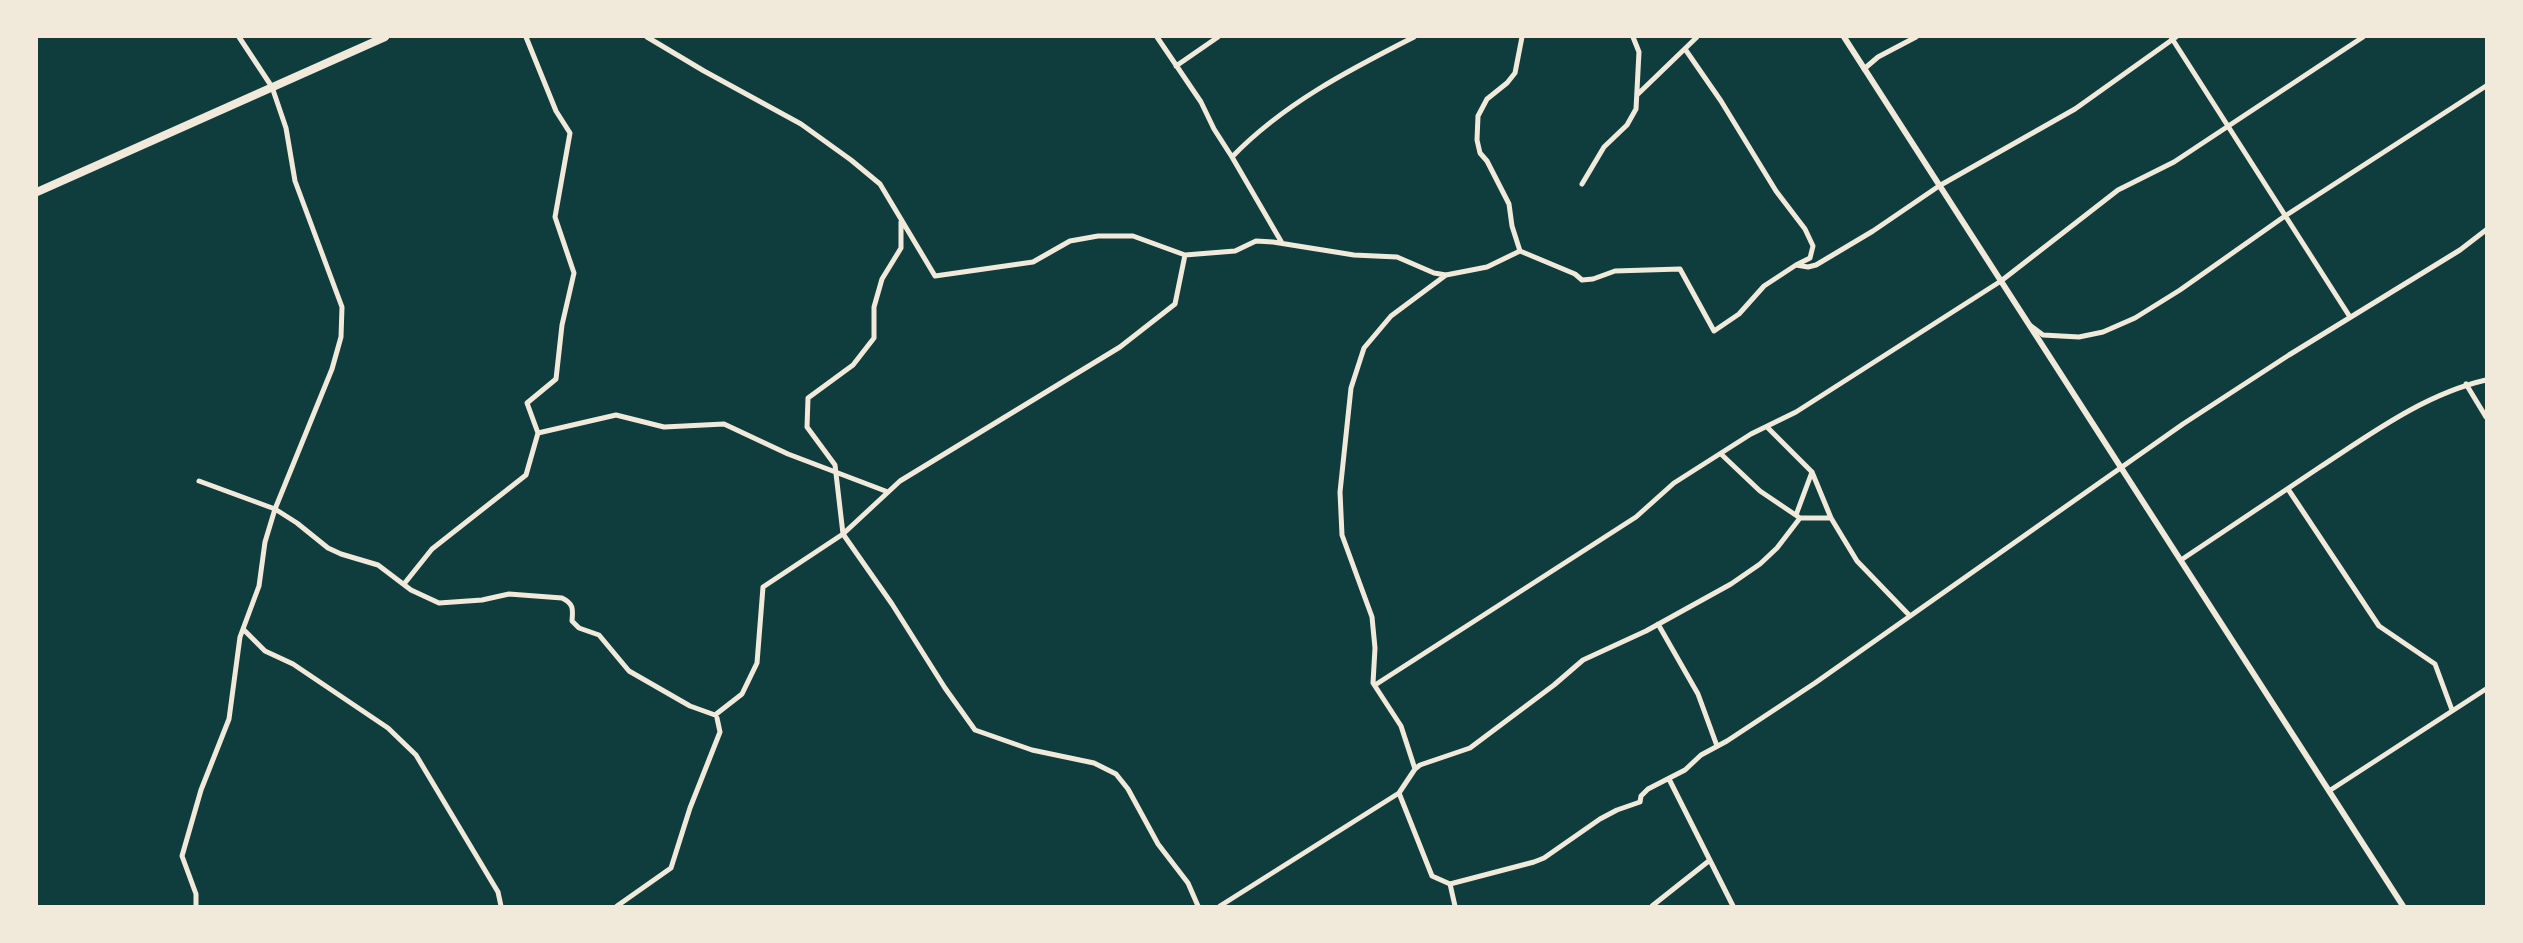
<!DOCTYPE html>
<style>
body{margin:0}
#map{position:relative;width:2523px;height:943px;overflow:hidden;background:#0f3d3e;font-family:Quicksand,sans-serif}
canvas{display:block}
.frame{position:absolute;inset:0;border:38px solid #f1e9da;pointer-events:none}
</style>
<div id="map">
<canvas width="2523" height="943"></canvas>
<div class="frame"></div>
</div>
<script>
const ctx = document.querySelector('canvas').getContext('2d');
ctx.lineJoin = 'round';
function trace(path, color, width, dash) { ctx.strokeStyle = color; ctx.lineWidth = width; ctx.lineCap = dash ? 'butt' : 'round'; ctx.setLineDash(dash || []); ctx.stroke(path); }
trace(new Path2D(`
 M647,37L704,71L801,124L851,160L880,184L935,276L1033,262L1070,241L1098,236H1133L1185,255L1235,251L1256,241L1273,242L1354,255L1397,257L1434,273L1446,275L1487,267L1520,251L1575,274L1582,280L1593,279L1615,271L1680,269L1714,331L1739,314L1764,286L1796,265L1808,267L1816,265L1873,231L1939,186L2075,109L2176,37
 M1157,37L1201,102L1214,129L1232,157
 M2171,37L2350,317
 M1685,49L1721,101L1776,191L1805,229L1813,246L1810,258L1796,265
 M1176,66L1218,37
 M1864,69L1878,57L1916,37
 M1638,94L1697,37
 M1582,184L1604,147L1627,125L1636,109L1639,52L1633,37
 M1282,243L1232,157C1283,104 1349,70 1414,37
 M1520,251L1512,226L1509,204L1487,161L1480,153L1477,140L1478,116L1487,99L1507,83L1515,73L1522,37
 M2031,326L2043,335L2079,337L2103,332L2135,318L2180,290L2285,216L2486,86
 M2466,384L2486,417
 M1767,427L1812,472L1831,518
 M538,433L616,415L664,427L724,424L788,454L888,492
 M1721,454L1760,491L1800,518
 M199,481L275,509L297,523L328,548L341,554L378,565L411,590L439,603L482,600L509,594L562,598C574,604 573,609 572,621L579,628L599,635L629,671L690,706L715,715L742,694L757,663L763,587L843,534L892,604L945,688L975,730L1032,750L1094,763L1116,774L1128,789L1158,844L1188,883L1198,906
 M2288,489L2379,626L2435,664L2452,710
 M1796,515L1812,472
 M843,534L900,481L1120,347L1175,304L1185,255
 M843,534L835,465L807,427L808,398L853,365L874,338V307L882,279L901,248V222
 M2181,560C2227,529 2274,498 2320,467C2372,433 2425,394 2486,380
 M404,584L432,549L526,475L538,433L527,403L556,379L562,325L574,273L555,217L570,133L556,111L526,37
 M1658,624L1698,694L1717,746
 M243,629L265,651L293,664L388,728L416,755L498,892L501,906
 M1375,685L1636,517L1674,483L1751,434L1796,412L2001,281L2118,190L2174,162L2363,37
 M1415,769L1401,726L1373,683L1375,648L1372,617L1342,535L1340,492L1351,388L1364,348L1391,316L1446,275
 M1669,779L1733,906
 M2329,791L2486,689
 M1399,793L1432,876L1450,884L1534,862L1544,858L1600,819L1617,810L1640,802L1641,796L1648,789L1685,770L1701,755L1727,741L1815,683L2183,424L2289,355L2460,250L2486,230
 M1450,884L1455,906
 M196,906V894L182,856L201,790L229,719L240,637L259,586L265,542L275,509L332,369L341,337L342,307L295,181L286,128L272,87L239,37
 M617,906L671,868L690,808L720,732L717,718
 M1220,906L1399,793L1415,769L1420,765L1470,748L1554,685L1583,660L1646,631L1731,584L1760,564L1777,548L1800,518H1831L1857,561L1910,616
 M1652,906L1710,860`), '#f1e9da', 5);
trace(new Path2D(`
 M1844,37L2403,906`), '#f1e9da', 6);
trace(new Path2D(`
 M37,192L385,37`), '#f1e9da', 8);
</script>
